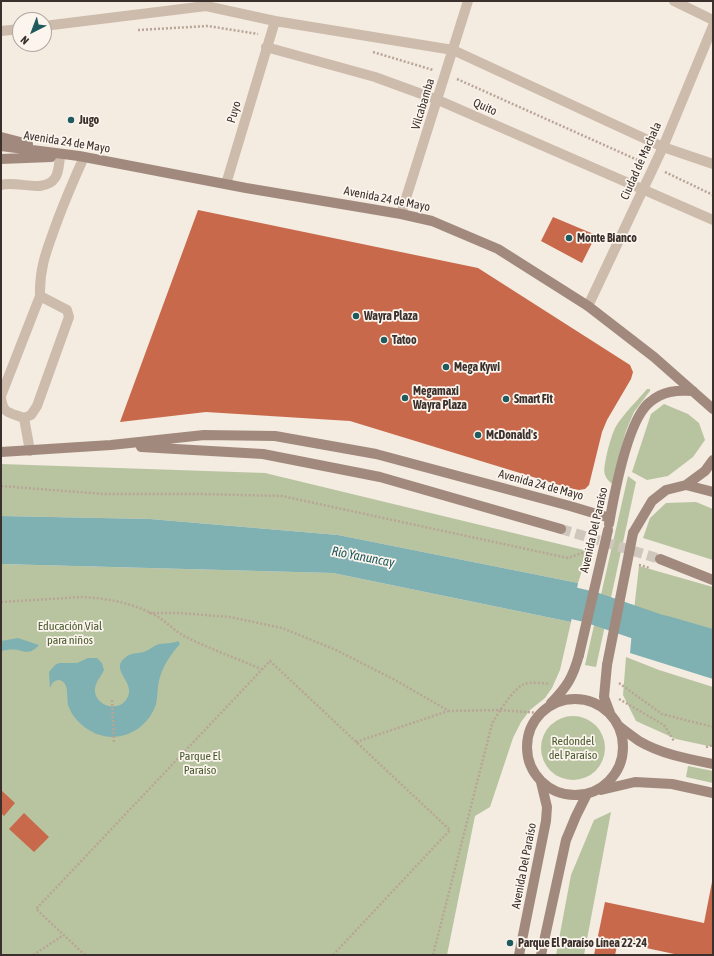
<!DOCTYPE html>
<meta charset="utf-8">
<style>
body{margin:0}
#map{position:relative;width:714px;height:956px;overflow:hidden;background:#f4ebe1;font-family:"Asap Condensed",sans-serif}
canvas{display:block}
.frame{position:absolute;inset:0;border:2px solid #3b302b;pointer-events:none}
.north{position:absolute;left:12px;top:12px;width:40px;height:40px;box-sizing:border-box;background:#fbf5ee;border:1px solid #aea6a0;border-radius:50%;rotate:222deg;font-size:11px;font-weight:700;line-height:16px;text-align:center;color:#3b302b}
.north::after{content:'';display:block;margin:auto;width:14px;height:18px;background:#1f5a5e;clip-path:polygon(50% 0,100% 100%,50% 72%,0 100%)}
</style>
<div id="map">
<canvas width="714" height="956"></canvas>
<div class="frame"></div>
<div class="north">N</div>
</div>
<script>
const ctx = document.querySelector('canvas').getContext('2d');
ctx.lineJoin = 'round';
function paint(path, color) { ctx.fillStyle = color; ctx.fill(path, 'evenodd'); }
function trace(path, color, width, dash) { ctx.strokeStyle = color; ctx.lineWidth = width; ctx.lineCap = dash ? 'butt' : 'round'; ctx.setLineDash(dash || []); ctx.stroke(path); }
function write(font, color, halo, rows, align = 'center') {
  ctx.font = font + ' "Asap Condensed",sans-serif'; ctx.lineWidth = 3.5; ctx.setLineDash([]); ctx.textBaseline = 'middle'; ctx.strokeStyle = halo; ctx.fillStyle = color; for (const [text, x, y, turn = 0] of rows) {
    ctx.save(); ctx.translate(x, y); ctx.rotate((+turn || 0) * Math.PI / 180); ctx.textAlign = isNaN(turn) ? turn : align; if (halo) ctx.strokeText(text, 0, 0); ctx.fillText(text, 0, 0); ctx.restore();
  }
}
paint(new Path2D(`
 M647,389H650V391L634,412L626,431L620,452L617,474L614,484L611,483C602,475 604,469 606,458C608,448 611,437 615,428C623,414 637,401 647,389Z
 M664,404L688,414L699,423L705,440L693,457L668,476L647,480L632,472L651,414Z
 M1,464L265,473L588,551L578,583L338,535L150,519L1,516Z
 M628,476L636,482L596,667L585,665Z
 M696,502L713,509V560L643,538L650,518L666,503Z
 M1,564L333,573L571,622L560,670L552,688L545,698L530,710L521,722L513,738L490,807L475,816L447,955H1Z
 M639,566L713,587V630L634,610Z
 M626,657L659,670L713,687V747L676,739L636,721L623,695Z
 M541 748a32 32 0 1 1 64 0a32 32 0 1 1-64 0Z
 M688,766L713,771V783L686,777Z
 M611,812L584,955H556L571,875L594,820Z`), '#b8c4a0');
paint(new Path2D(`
 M1,516L150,519L338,535L578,583L571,622L333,573L1,564Z
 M634,610L668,616L713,629V679L630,653Z
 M18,638L39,645C32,653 27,653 18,650C13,649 6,650 1,651V641Z
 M178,641L180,644C171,654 164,664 160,677C157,686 158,696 156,704C150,723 132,737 112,737C94,737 74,723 68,705C67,699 68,689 65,684C60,676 51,681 50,689L49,672L55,665L59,663H77L88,658H97L102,663L104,670C101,677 94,683 95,692C97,706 117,712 126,700C139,683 107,670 126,657C131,652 140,654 146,651C151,649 154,645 160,644C166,643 171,644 178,641Z`), '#7fb0b2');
trace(new Path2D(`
 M533,594L590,607L713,649`), '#7fb0b2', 32);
paint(new Path2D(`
 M198,210L478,268L630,365L633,372L631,379L607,420L602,432L589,485L585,489L579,490L569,488L350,421L206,412L120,422Z
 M553,217L596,235L582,263L541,241Z
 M1,790L15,803L4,816L1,813Z
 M24,813L49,837L34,852L9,829Z
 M712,882L713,955H679L618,942L615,955H594L605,902L704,923Z`), '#c8694b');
trace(new Path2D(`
 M561,529L660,559`), '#cfc6bd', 10, [10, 5]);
trace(new Path2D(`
 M138,30L208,26L258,34
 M373,52L433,70
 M457,79L642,162
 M665,172L713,195
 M1,486L104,494H198L282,496L568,558L588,551H590
 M639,565L650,568
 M1,602L82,597C106,598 132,603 153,614C165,620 174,631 186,637C210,649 236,658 261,669
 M149,613H179L230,617L282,628L336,650L395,680L449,711L499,710L540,713
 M619,683L662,714L713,727
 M619,699L664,725L674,741
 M112,700L114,744
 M356,742L448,711
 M706,747L713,745
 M33,955L64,935
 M85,955L36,909L270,661L450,830L333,955
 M433,955L492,724C497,714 514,688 524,684C531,682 542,683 550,684`), '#b9a596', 2.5, [2, 2]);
trace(new Path2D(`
 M1,185C17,180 44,194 55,178C59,173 59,163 60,157
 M40,296L67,310L69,317L37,406L31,415L24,418C9,412 2,414 1,396L40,296C39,266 48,247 58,219C66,198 75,177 84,157
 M24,418L30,451`), '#cdbbac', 10);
trace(new Path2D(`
 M674,1L713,20
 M44,26L206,6L275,21L453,50L663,147L713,164
 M1,31L20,29
 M266,47L375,77L438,100L713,220
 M226,184L275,21
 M401,214L468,1
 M588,306L663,147L713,26`), '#cdbbac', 10);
trace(new Path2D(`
 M1,137L28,144
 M1,146L79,156L246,188L401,214L432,221L498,249L588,306L654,357L713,409
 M1,159L51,157
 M141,447L263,454L380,477L561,529
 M1,452L111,445L204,435L275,436L376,454L570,506L610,518
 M686,485L713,492
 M609,524C614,495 628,419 650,402C663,391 676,390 693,391
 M633,533L652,501L666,490L686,485L705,471L713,460
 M660,559L713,580
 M607,665L604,697L610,713
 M527 747a48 48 0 1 1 96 0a48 48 0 1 1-96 0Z
 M551,703C567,687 573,677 579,655
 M619,726C625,731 632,736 639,741C661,754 688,759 713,764
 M601,790L635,782L672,784L713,793
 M519,955L546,821L547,807L541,782
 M541,955L566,840L576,816L587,794`), '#a18a7d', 10);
trace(new Path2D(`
 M579,655L608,530
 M607,665L633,533`), '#a18a7d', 10);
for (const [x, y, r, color] of [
 [71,120,4,"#1f5a5e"],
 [569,238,4,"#1f5a5e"],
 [356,316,4,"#1f5a5e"],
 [384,340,4,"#1f5a5e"],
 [446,367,4,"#1f5a5e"],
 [405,398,4,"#1f5a5e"],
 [506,399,4,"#1f5a5e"],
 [478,435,4,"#1f5a5e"],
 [510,943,4,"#1f5a5e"]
]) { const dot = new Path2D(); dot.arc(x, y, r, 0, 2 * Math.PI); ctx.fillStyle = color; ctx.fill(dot); trace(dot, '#fbf5ee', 1.5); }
write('12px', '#3b302b', '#fbf5ee', [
 ["Vilcabamba",423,104,-73],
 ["Quito",485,107,24],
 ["Puyo",234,112,-74],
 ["Avenida 24 de Mayo",67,142,9],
 ["Ciudad de Machala",641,161,-66],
 ["Avenida 24 de Mayo",387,199,11],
 ["Avenida 24 de Mayo",541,485,15],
 ["Avenida Del Paraíso",594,530,-77],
 ["Avenida Del Paraíso",524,866,-79]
]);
write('bold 12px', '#3b302b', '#fbf5ee', [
 ["Jugo",79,120],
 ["Monte Bianco",577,238],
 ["Wayra Plaza",364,316],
 ["Tatoo",392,340],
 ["Mega Kywi",454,367],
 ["Megamaxi",413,391],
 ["Wayra Plaza",413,405],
 ["Smart Fit",514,399],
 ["McDonald's",486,435],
 ["Parque El Paraíso Línea 22-24",518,943]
], 'left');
write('12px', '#4a5a2e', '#fbf5ee', [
 ["Educación Vial",70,626],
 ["para niños",70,640],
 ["Redondel",573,741],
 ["del Paraíso",573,755],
 ["Parque El",200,756],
 ["Paraíso",200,770]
]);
write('italic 13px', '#1f5a5e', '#fbf5ee', [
 ["Río Yanuncay",363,557,11]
]);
</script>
